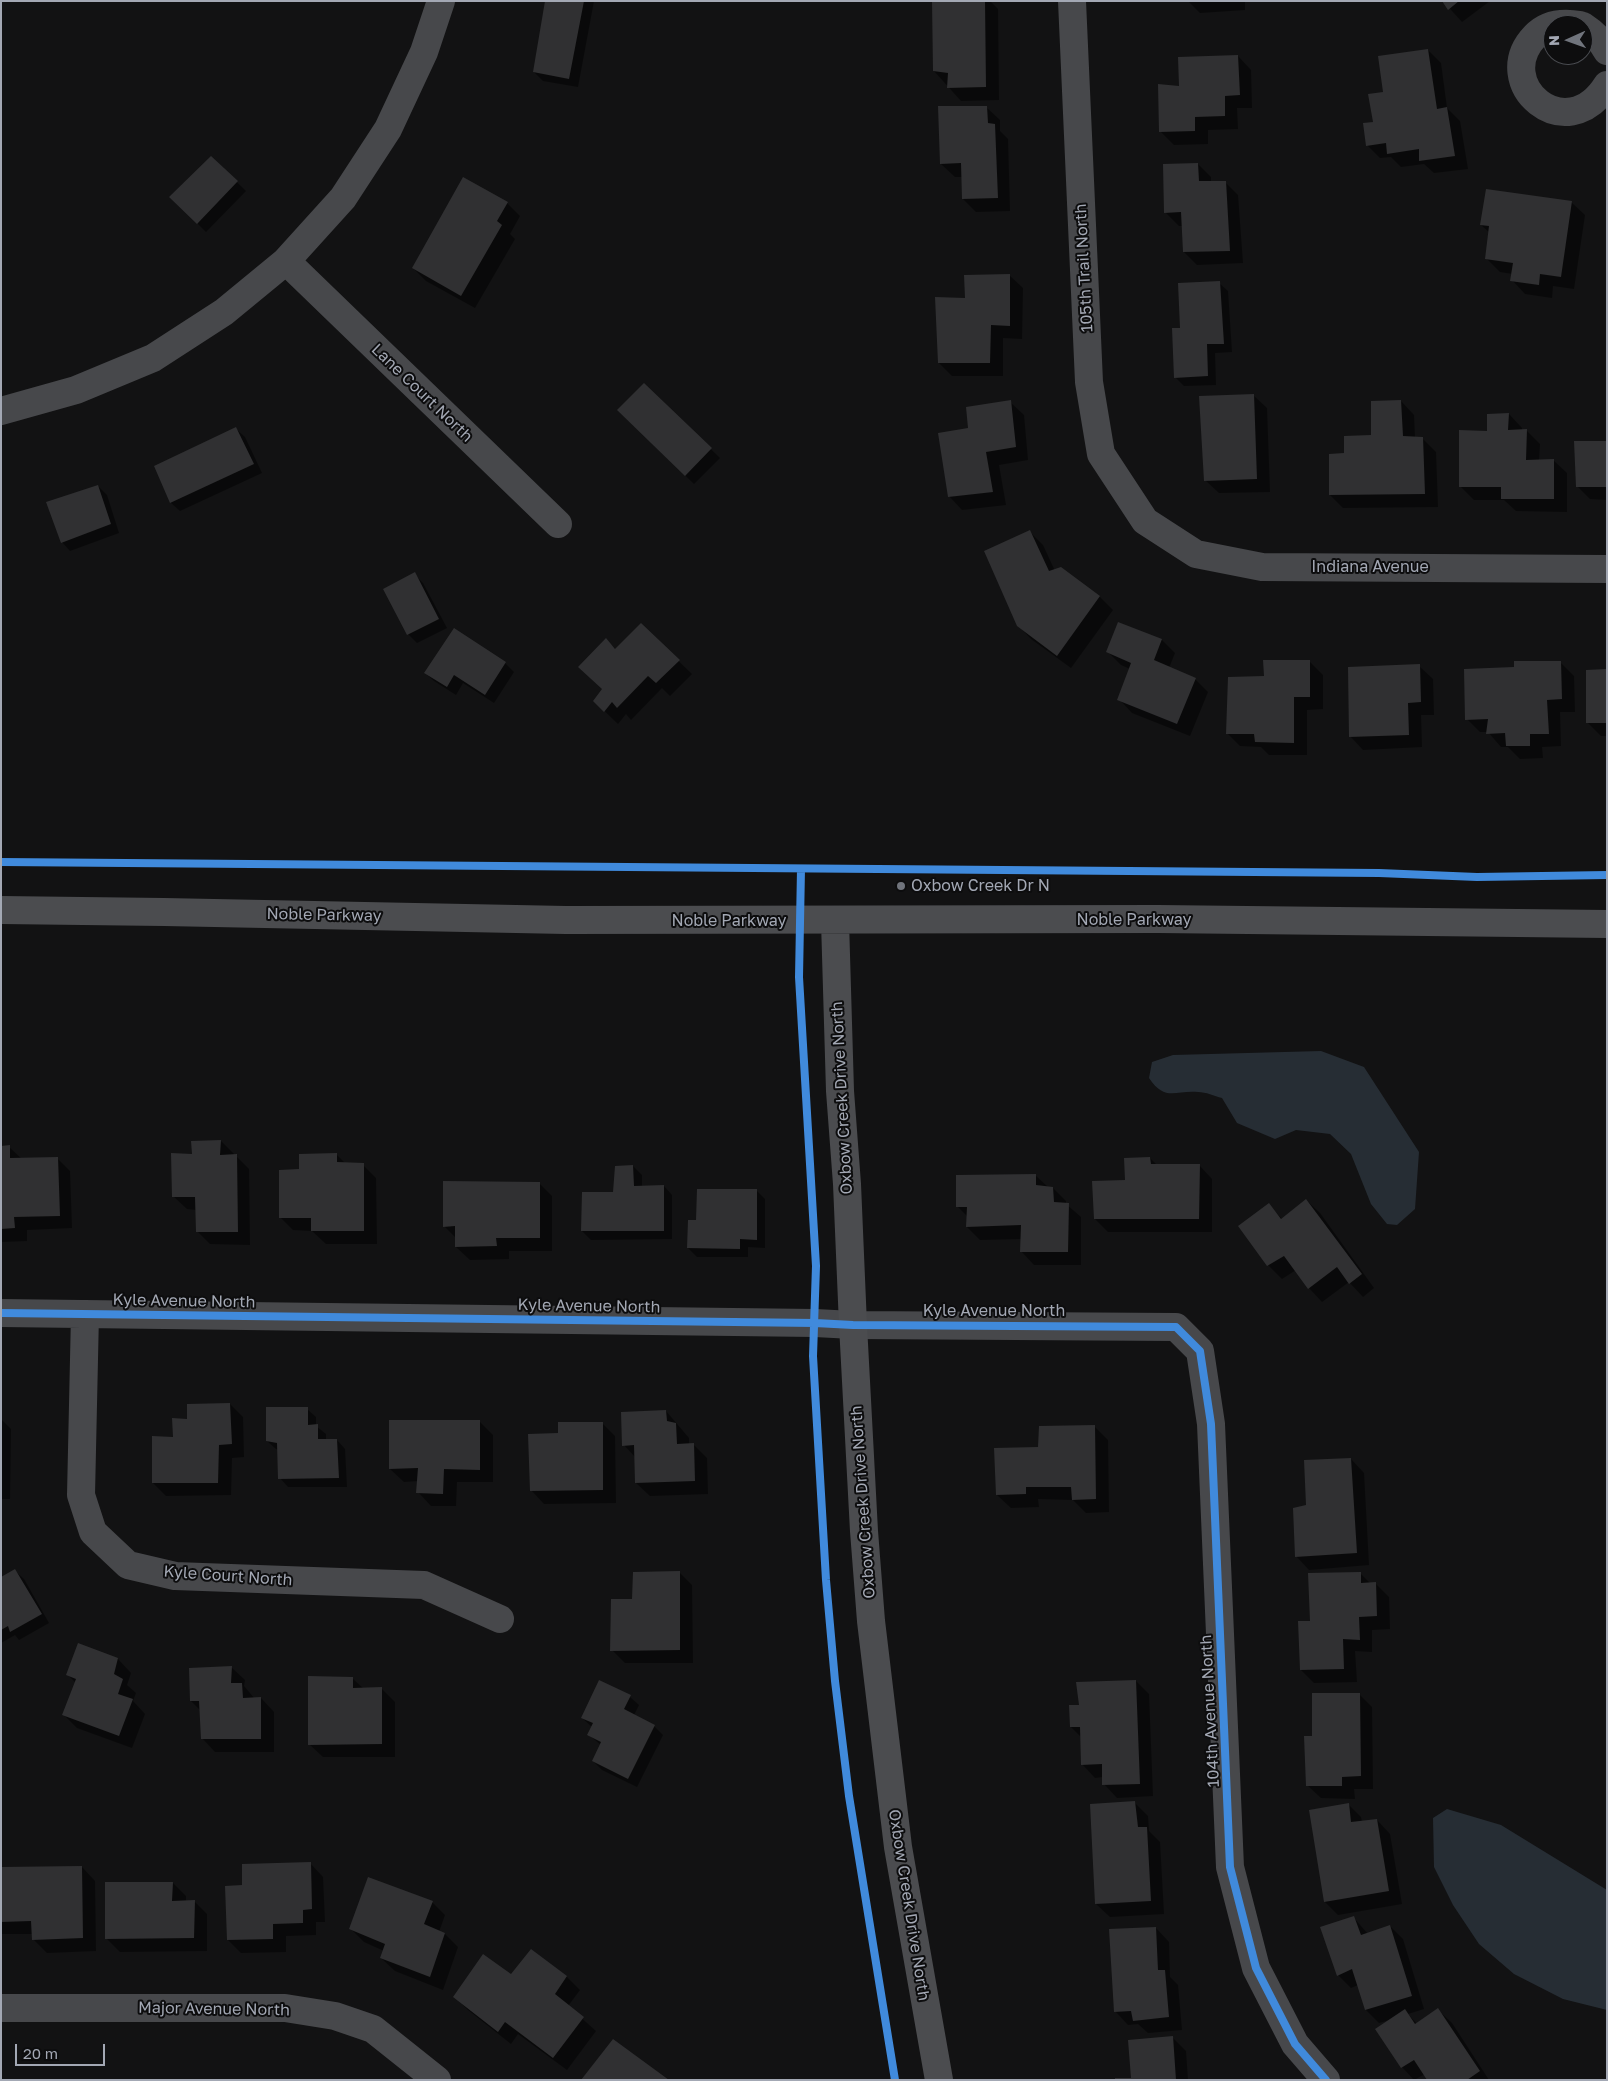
<!DOCTYPE html>
<style>
body{margin:0}
#map{position:relative;width:1608px;height:2081px;overflow:hidden;background:#121213;font-family:"Golos Text",sans-serif}
canvas{display:block}
.frame{position:absolute;inset:0;border:2px solid #a3a8b4;pointer-events:none}
.north{position:absolute;left:1543px;top:15px;width:50px;height:50px;box-sizing:border-box;background:#0d0d0e;border:1px solid #494b50;border-radius:50%;rotate:268deg;font-size:14px;font-weight:700;line-height:20px;text-align:center;color:#a3a8b4}
.north::after{content:'';display:block;margin:auto;width:18px;height:22px;background:#70747c;clip-path:polygon(50% 0,100% 100%,50% 72%,0 100%)}
.scale{position:absolute;left:15px;top:2044px;width:90px;height:22px;box-sizing:border-box;border:2px solid #a3a8b4;border-top:0;padding-left:6px;font-size:15px;line-height:18px;white-space:nowrap;color:#a3a8b4;-webkit-text-stroke:4px #0d0d0e;paint-order:stroke}
</style>
<div id="map">
<canvas width="1608" height="2081"></canvas>
<div class="frame"></div>
<div class="north">N</div>
<div class="scale">20 m</div>
</div>
<script>
const ctx = document.querySelector('canvas').getContext('2d');
ctx.lineJoin = 'round';
function paint(path, color) { ctx.fillStyle = color; ctx.fill(path, 'evenodd'); }
function trace(path, color, width, dash) { ctx.strokeStyle = color; ctx.lineWidth = width; ctx.lineCap = dash ? 'butt' : 'round'; ctx.setLineDash(dash || []); ctx.stroke(path); }
function write(font, color, halo, rows, align = 'center') {
  ctx.font = font + ' "Golos Text",sans-serif'; ctx.lineWidth = 4; ctx.setLineDash([]); ctx.textBaseline = 'middle'; ctx.strokeStyle = halo; ctx.fillStyle = color; for (const [text, x, y, turn = 0] of rows) {
    ctx.save(); ctx.translate(x, y); ctx.rotate((+turn || 0) * Math.PI / 180); ctx.textAlign = isNaN(turn) ? turn : align; if (halo) ctx.strokeText(text, 0, 0); ctx.fillText(text, 0, 0); ctx.restore();
  }
}
paint(new Path2D(`
 M1321,1051L1364,1067L1419,1152L1415,1209L1397,1225L1387,1224L1371,1204L1351,1154L1330,1134L1296,1130L1275,1139L1237,1123L1222,1098C1214,1096 1206,1092 1198,1092C1175,1090 1165,1102 1149,1078L1152,1062L1173,1055Z
 M1447,1809L1501,1825L1607,1890V2010L1563,1999L1514,1974L1479,1944L1453,1905L1434,1867L1433,1818Z`), '#262d34');
paint(new Path2D(`
 M547,1H594L578,87L543,81L534,72Z
 M934,1H990L998,9L999,100L961,101L934,71Z
 M1188,1H1245V10L1200,13Z
 M1443,1H1490L1462,22Z
 M1428,50L1441,63L1447,108L1460,121L1468,169L1434,173L1424,164L1401,167L1391,157L1380,158L1367,145L1384,93Z
 M1238,56L1251,70L1252,108H1237L1238,129L1208,130V144L1174,145L1161,132Z
 M986,107L1000,120V131L1008,139L1010,211L976,212L963,199L962,177H955L941,164Z
 M211,157L246,191L206,232L171,197Z
 M1198,164L1211,177V182H1225L1238,195L1243,263L1197,265L1184,252L1183,226H1179L1166,213Z
 M1571,202L1585,215L1574,289L1553,286L1552,298L1525,294L1512,280L1513,274L1500,272L1486,258L1490,233L1481,225Z
 M507,203L520,216L510,234L515,239L475,308L426,281L413,268Z
 M1009,275L1023,288L1022,339L1003,338V376H952L939,363Z
 M1219,283L1228,291L1232,352L1215,353L1216,385L1184,386L1175,377L1181,329Z
 M644,384L720,458L694,484L618,410Z
 M1253,395L1267,408L1270,492L1219,493L1205,480Z
 M1401,401L1414,415L1415,438H1422L1436,452L1438,507L1343,508L1330,495L1346,454L1372,436Z
 M1010,402L1024,415L1028,460L999,465L1006,505L962,510L949,496L970,429Z
 M1509,414L1522,428V431H1527L1540,444L1539,461L1553,460L1567,473V512L1516,511L1504,500H1474L1460,486L1488,432V415Z
 M236,429L245,437L262,473L180,511L171,503L156,467Z
 M1607,442V500L1590,499L1577,486Z
 M98,486L107,495L119,533L70,551L62,542Z
 M1030,532L1043,545L1055,571L1061,569L1100,597L1113,610L1071,668L1031,639L1018,625Z
 M414,574L423,583L447,628L417,643L408,634L385,589Z
 M1119,624L1162,640L1175,653L1169,668L1195,679L1208,692L1190,736L1132,713L1119,699L1130,669L1121,665L1108,652Z
 M641,625L692,674L670,696L662,688L631,720L626,714L618,724L594,701L603,690L606,640L616,650Z
 M454,630L505,663L514,672L494,703L463,683L456,695L434,681L425,673Z
 M1310,662L1323,675V709L1307,710V755H1269L1261,747L1240,746L1227,733L1265,677Z
 M1561,663L1574,676L1575,712H1560L1561,746L1542,747L1543,758L1520,759L1508,747H1501L1488,732H1480L1467,719L1516,668Z
 M1419,666L1433,679L1434,715H1421L1422,747L1363,750L1350,736Z
 M1607,670V736H1601L1587,722Z
 M221,1141L249,1169L250,1245L210,1244L197,1231L196,1210L187,1209L173,1196L193,1156Z
 M1,1147H9L22,1159L57,1158L70,1171L72,1228L27,1230V1241L1,1242Z
 M336,1154L346,1164L363,1165L376,1178L377,1244H326L312,1231L293,1230L280,1217L301,1170Z
 M1150,1158L1157,1165H1199L1212,1179V1232H1108L1095,1219L1126,1181Z
 M633,1166L642,1175V1187L664,1186L672,1195V1239L591,1240L582,1231L615,1194Z
 M1035,1175L1048,1187L1053,1188L1066,1201V1204L1081,1217V1265H1034L1021,1251V1239L980,1240L967,1227L968,1217L957,1206Z
 M539,1183L552,1196V1251H509V1259L470,1260L456,1247V1238L444,1226Z
 M756,1190L765,1199V1248L748,1247V1257H697L688,1248L697,1221Z
 M1306,1200L1320,1213L1374,1288L1363,1297L1349,1282L1322,1302L1309,1288L1296,1270L1282,1279L1268,1265L1239,1226L1269,1205L1282,1219Z
 M230,1404L243,1417L244,1457L232,1458L231,1495L166,1496L153,1483L174,1438L189,1421Z
 M307,1409L316,1417V1426L326,1434V1440H337L345,1449L347,1487H288L280,1478L279,1450L276,1449L267,1441Z
 M666,1411L689,1438V1445H694L707,1458L708,1494L650,1496L636,1483L635,1457L624,1445Z
 M1,1419L11,1429L10,1499H1Z
 M480,1422L493,1435V1482H457L456,1506H431L418,1492V1481L404,1482L390,1469Z
 M602,1423L615,1436L616,1503L544,1504L531,1490L559,1434Z
 M1095,1427L1108,1440L1109,1512L1086,1513L1073,1500L1038,1499L1039,1507L1011,1508L997,1495L1039,1448Z
 M1351,1459L1364,1473L1369,1565L1309,1570L1296,1556L1307,1506Z
 M15,1571L24,1579L49,1623L19,1640L15,1635L1,1643V1579Z
 M679,1572L692,1585L693,1663H625L612,1650L633,1600Z
 M1360,1573L1371,1584H1376L1389,1597L1390,1629L1372,1630V1652L1355,1651L1357,1682L1314,1683L1301,1670L1311,1622Z
 M79,1644L118,1659L131,1673L127,1685L136,1693L133,1701L145,1714L132,1748L77,1728L64,1715L76,1683L68,1675Z
 M231,1667L245,1680L244,1686L255,1699L261,1698L274,1712V1752H215L202,1738L201,1711L191,1701Z
 M352,1678L364,1689L381,1688L395,1702V1757H323L309,1744Z
 M599,1681L630,1697L639,1705L634,1715L654,1726L663,1735L637,1787L602,1770L593,1761L601,1745L589,1735L592,1727L582,1718Z
 M1136,1681L1149,1694L1153,1796L1117,1798L1104,1784L1103,1777L1095,1778L1082,1764L1081,1737L1071,1727L1080,1706Z
 M1359,1694L1372,1707L1373,1789H1354L1355,1799L1321,1798L1307,1785Z
 M1134,1802L1148,1816L1149,1831L1160,1842L1164,1914L1110,1917L1096,1904L1091,1806Z
 M1348,1804L1361,1817L1362,1822L1377,1820L1390,1834L1402,1904L1338,1915L1325,1902Z
 M310,1863L323,1877L325,1922H316V1935L286,1936V1952L241,1953L228,1940L243,1886Z
 M82,1867L95,1881L96,1951L47,1953L33,1939V1934H1V1869Z
 M173,1883L186,1896V1901H194L207,1914V1951L120,1952L107,1939Z
 M432,1902L445,1915L439,1932L445,1934L458,1947L443,1990L395,1971L381,1958L384,1951L364,1942L350,1928Z
 M1354,1918L1368,1934L1390,1926L1403,1939L1424,2009L1408,2014L1417,2024L1438,2010L1452,2023L1489,2080H1428L1425,2074L1414,2080L1402,2067L1390,2020L1379,2023L1366,2010L1358,1985L1351,1988L1338,1975Z
 M1156,1928L1169,1942L1170,1977L1178,1985L1182,2030L1148,2033L1138,2024L1128,2025L1115,2011Z
 M531,1951L567,1977L580,1990L568,2006L596,2031L567,2070L518,2034L511,2044L468,2010L455,1997L511,1976Z
 M1173,2038L1186,2051L1188,2080H1116L1133,2079Z`), '#0007');
paint(new Path2D(`
 M545,1H584L569,79L533,72Z
 M932,1H985L986,87L947,88L948,73L933,71Z
 M1442,1H1459L1448,10Z
 M1428,49L1437,109L1447,107L1455,156L1419,161V149L1387,154L1386,143L1366,146L1363,123L1373,122L1368,94L1383,92L1378,56Z
 M1238,55L1240,95L1225,96V116L1195,117V131L1159,132L1158,84L1179,86L1178,57Z
 M938,106H987L988,123L995,124L998,198L962,199L961,163L940,164Z
 M211,156L238,181L197,224L169,197Z
 M1198,163L1199,181H1226L1230,251L1183,252L1181,212L1164,213L1163,164Z
 M463,177L508,202L497,221L502,225L461,296L412,268Z
 M1486,189L1572,201L1561,277L1540,274L1539,285L1510,281L1513,263L1485,259L1489,226L1480,225Z
 M1010,274V326L991,325L990,363H938L935,297L965,298L964,275Z
 M1220,281L1224,344H1207L1208,376L1174,378L1172,328H1180L1178,283Z
 M644,383L712,448L685,476L617,410Z
 M1254,394L1257,479L1204,481L1199,396Z
 M1011,400L1016,447L986,452L993,492L948,497L938,433L968,428L966,407Z
 M1401,400L1403,436L1423,437L1425,494L1329,495V454L1344,453V436L1371,435V401Z
 M1509,413L1508,430L1527,429L1526,460L1554,459V499H1501V487H1459V430L1487,431V414Z
 M236,427L254,464L170,503L154,466Z
 M1574,441H1607V487H1576Z
 M98,485L111,524L61,543L46,502Z
 M1030,530L1049,571L1061,567L1100,596L1057,656L1017,626L984,551Z
 M415,572L439,619L407,635L383,589Z
 M1118,622L1162,639L1154,660L1196,678L1177,724L1117,700L1131,663L1106,652Z
 M641,623L680,660L656,683L648,676L617,708L612,702L604,712L593,701L602,689L578,667L606,638L615,649Z
 M454,628L506,662L485,695L454,675L447,687L424,673Z
 M1263,660H1310V697H1294V743L1255,742L1254,734H1226L1228,677L1264,676Z
 M1514,661H1561L1562,699L1547,700L1549,734H1530V746H1506L1505,733L1486,734L1488,719L1465,720L1464,669L1514,667Z
 M1420,664L1421,702L1408,703L1409,735L1349,737L1348,667Z
 M1607,669V723H1586V670Z
 M221,1140L220,1155L237,1154L238,1232H196L195,1197H172L171,1153L192,1154L191,1141Z
 M10,1145V1158L58,1157L60,1216L14,1217L15,1228L1,1229V1146Z
 M337,1153V1162L364,1163V1231H311V1218H279V1170L299,1169V1154Z
 M1150,1157L1151,1164H1200L1199,1219H1094L1092,1181L1125,1180L1124,1158Z
 M633,1165L634,1186L664,1185V1231H581L582,1192H613L615,1166Z
 M1036,1174V1185L1053,1187L1054,1202L1069,1203L1068,1252H1020L1021,1225L966,1227L967,1207H956V1175Z
 M443,1181L540,1182V1238H496L497,1246L455,1247V1226L443,1227Z
 M697,1189H757V1240L740,1239V1249L687,1248L688,1220H696Z
 M1306,1199L1362,1274L1349,1284L1337,1267L1308,1289L1284,1256L1267,1266L1238,1226L1269,1203L1281,1219Z
 M230,1403L232,1444L219,1445L218,1483H152V1436L173,1437L172,1418L187,1419V1404Z
 M266,1407H308V1425L318,1424V1439H337L339,1478L278,1479L277,1443L266,1441Z
 M666,1410L667,1421L676,1423L677,1444L694,1443L695,1481L635,1483L634,1445L622,1446L621,1412Z
 M389,1420H480V1470L444,1469L443,1494L416,1493L418,1468L389,1469Z
 M558,1422H603V1490L530,1491L528,1434L558,1433Z
 M1095,1425L1096,1499L1072,1500L1071,1487H1026V1494L996,1495L994,1448L1038,1447L1039,1426Z
 M1351,1458L1357,1553L1295,1557L1293,1508L1306,1505L1304,1460Z
 M15,1569L42,1614L10,1632L8,1626L1,1630V1577Z
 M680,1571V1650L610,1651L611,1599H632L633,1572Z
 M1361,1572V1583L1376,1582L1377,1616L1359,1617L1360,1640L1343,1639L1344,1669L1300,1670L1298,1621H1310L1308,1573Z
 M78,1643L118,1658L114,1674L123,1679L118,1694L133,1699L119,1736L62,1715L76,1679L66,1675Z
 M232,1666L231,1683H242L243,1698L261,1697V1739H201L199,1701H190L189,1668Z
 M308,1676L353,1677V1688L382,1687V1744L308,1745Z
 M599,1680L631,1695L624,1709L655,1725L628,1779L592,1761L601,1742L587,1735L593,1723L581,1718Z
 M1136,1680L1140,1784L1102,1785V1764L1081,1765L1080,1727H1070L1069,1705H1079L1076,1682Z
 M1312,1693H1360L1361,1776L1342,1777V1786H1306L1304,1736H1312Z
 M1135,1801L1138,1827H1147L1151,1901L1095,1904L1090,1804Z
 M1349,1803L1351,1822L1377,1819L1389,1891L1324,1902L1309,1810Z
 M311,1862L312,1909L303,1910V1923L273,1924V1939L227,1940L225,1886L242,1885V1864Z
 M82,1866L83,1938L32,1940L31,1921L1,1922V1867Z
 M368,1877L433,1901L424,1924L445,1933L430,1977L380,1958L385,1944L349,1929Z
 M105,1882H173L172,1901L195,1900L194,1938L105,1939Z
 M1354,1916L1361,1935L1390,1925L1412,1996L1365,2010L1352,1969L1337,1976L1320,1927Z
 M1156,1927L1158,1970H1165L1169,2017L1133,2021L1131,2011L1114,2012L1109,1929Z
 M531,1949L567,1976L555,1994L584,2017L553,2058L505,2022L498,2032L453,1997L483,1954L511,1974Z
 M1438,2008L1480,2071L1467,2080H1427L1414,2060L1401,2068L1375,2029L1405,2009L1415,2024Z
 M1173,2036L1176,2080H1115V2078H1131L1128,2040Z
 M613,2039L669,2080H581Z`), '#303032');
trace(new Path2D(`
 M1072,1L1089,382L1101,454L1145,521L1196,554L1262,567L1607,569
 M1580,25C1563,22 1547,23 1535,36C1490,83 1566,150 1607,85
 M1583,26C1594,33 1601,40 1607,51
 M286,261L558,524
 M1,411L76,390L153,358L224,312L286,261L343,198L388,129L424,52L441,1
 M1,1313L815,1323L853,1325L1176,1327L1200,1351L1211,1424L1230,1867L1256,1968L1295,2044L1326,2080
 M85,1314L81,1495L93,1532L128,1565L175,1576L424,1585L500,1619
 M1,2008H285L335,2016L373,2029L437,2080`), '#47484b', 28);
trace(new Path2D(`
 M1,910L164,912L566,920L1158,919L1607,924
 M835,921L840,1091L847,1184L853,1325L864,1531L871,1621L898,1847L939,2080`), '#4b4c4f', 28);
trace(new Path2D(`
 M1,862L1379,873L1477,877L1607,875
 M801,869L799,977L816,1266L813,1356L826,1580L835,1681L849,1796L895,2080
 M1,1313L815,1323L853,1325L1176,1327L1200,1351L1211,1424L1230,1867L1256,1968L1295,2044L1326,2080`), '#408adc', 8);
for (const [x, y, r, color] of [
 [901,886,5,"#70747c"]
]) { const dot = new Path2D(); dot.arc(x, y, r, 0, 2 * Math.PI); ctx.fillStyle = color; ctx.fill(dot); trace(dot, '#0d0d0e', 2); }
write('16px', '#a3a8b4', '#0d0d0e', [
 ["105th Trail North",1084,268,-93],
 ["Lane Court North",422,393,44],
 ["Indiana Avenue",1370,567],
 ["Noble Parkway",324,915,1],
 ["Noble Parkway",1134,920],
 ["Noble Parkway",729,921],
 ["Oxbow Creek Drive North",842,1098,-93],
 ["Kyle Avenue North",184,1301,1],
 ["Kyle Avenue North",589,1306,1],
 ["Kyle Avenue North",994,1311],
 ["Oxbow Creek Drive North",863,1502,-94],
 ["Kyle Court North",228,1576,4],
 ["104th Avenue North",1210,1711,-93],
 ["Oxbow Creek Drive North",909,1905,81],
 ["Major Avenue North",214,2009,1]
]);
write('16px', '#a3a8b4', '#0d0d0e', [
 ["Oxbow Creek Dr N",911,886]
], 'left');
</script>
